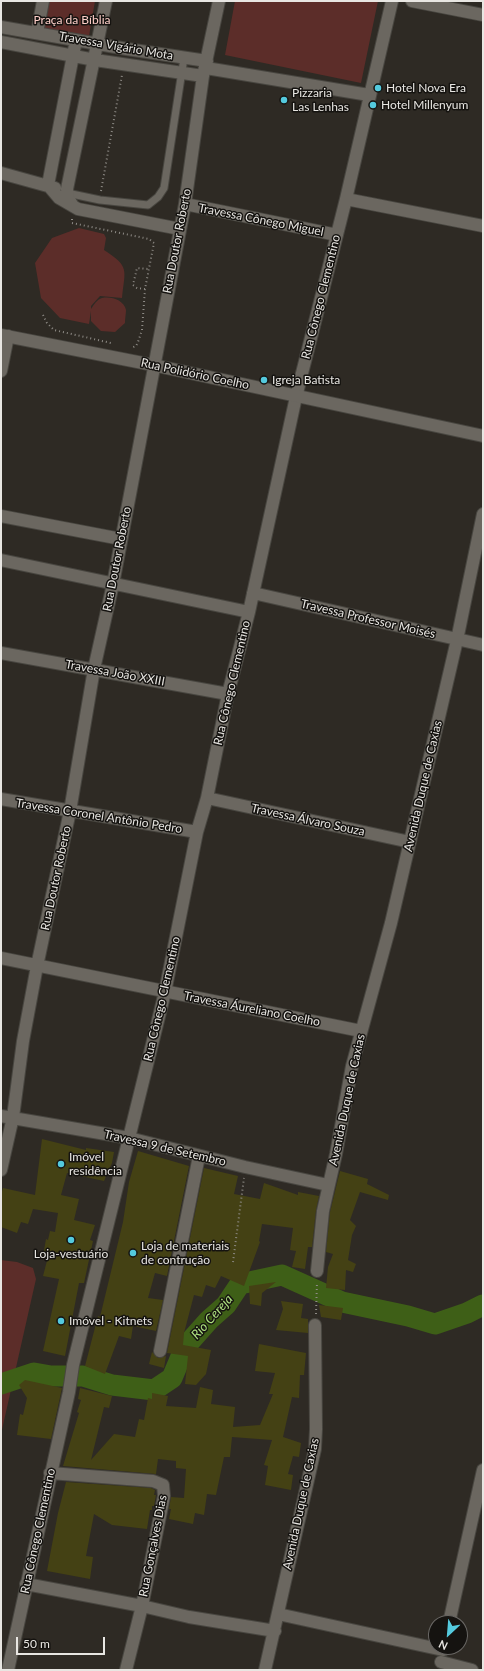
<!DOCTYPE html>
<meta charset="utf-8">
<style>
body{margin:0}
#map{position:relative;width:484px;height:1671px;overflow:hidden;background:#2e2a24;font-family:Lato,sans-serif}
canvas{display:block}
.frame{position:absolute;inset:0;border:2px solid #e8e6e2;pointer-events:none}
.north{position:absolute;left:428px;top:1615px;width:40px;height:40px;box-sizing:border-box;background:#151310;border:1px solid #696764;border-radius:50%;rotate:206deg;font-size:11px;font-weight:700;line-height:16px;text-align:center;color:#e8e6e2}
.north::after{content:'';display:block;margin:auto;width:14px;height:18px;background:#54cade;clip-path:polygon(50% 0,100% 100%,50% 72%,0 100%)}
.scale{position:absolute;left:16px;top:1637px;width:89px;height:18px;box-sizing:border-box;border:2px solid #e8e6e2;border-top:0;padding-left:5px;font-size:12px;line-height:14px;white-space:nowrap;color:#e8e6e2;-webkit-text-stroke:3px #151310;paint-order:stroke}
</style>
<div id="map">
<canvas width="484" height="1671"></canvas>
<div class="frame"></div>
<div class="north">N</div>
<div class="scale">50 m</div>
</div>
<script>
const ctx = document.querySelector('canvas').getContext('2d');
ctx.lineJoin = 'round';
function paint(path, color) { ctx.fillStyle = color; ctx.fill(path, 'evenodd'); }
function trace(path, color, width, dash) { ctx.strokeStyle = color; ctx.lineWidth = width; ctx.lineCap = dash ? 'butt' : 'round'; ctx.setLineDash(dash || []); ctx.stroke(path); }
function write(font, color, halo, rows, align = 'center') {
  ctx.font = font + ' Lato,sans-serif'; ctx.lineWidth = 3; ctx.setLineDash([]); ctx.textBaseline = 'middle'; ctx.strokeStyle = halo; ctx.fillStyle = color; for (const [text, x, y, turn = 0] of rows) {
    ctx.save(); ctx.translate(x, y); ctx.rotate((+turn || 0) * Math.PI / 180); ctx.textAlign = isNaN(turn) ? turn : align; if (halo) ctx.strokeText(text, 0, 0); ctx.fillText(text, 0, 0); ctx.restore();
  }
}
paint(new Path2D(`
 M45,1H95L88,42L39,33Z
 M235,1H378L361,83L225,55Z
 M79,228L104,234L106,238L104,250C130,267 125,269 122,298L100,296L91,306V309C93,306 97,299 102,298C111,296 124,300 126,310C126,313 125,319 125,323L115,332L101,331L91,321V311L89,324L60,318L41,298L35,263L52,238Z
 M1,1260L17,1262L33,1268L36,1279L1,1434Z`), '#5c2d29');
trace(new Path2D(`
 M1,1384L34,1373L51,1376H83L112,1385L154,1390L172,1378L185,1347L209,1320L226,1305L240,1284L282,1275L342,1302L408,1316L435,1324L467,1313L483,1305`), '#3e5f17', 21);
paint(new Path2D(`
 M42,1139L86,1150V1148L114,1152L112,1163L104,1181L67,1173L61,1195L79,1199L74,1220L95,1225L90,1240L93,1241L84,1283H79L65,1356L43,1351L59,1279L43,1276L48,1257L43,1256L46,1239L48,1240L50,1231L55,1232L58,1213L33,1209L28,1224L21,1222L17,1233L1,1227V1195L3,1188L35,1195Z
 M138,1151L189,1166L167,1276L155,1273L148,1298L163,1300L156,1331L133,1326L131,1339L119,1336L105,1374L85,1366L98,1316L100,1317L123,1222L129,1182Z
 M204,1168L238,1176L234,1194L260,1199L264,1183L298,1195V1192L319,1196L316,1210L312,1247H308L305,1269L292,1267L296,1251L290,1250L293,1228L262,1224L259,1241L260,1242L244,1286L221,1276L215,1288L206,1285L202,1297L194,1295L184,1333L183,1345L211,1350L206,1374L196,1385L185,1384L188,1356L167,1353Z
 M340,1171L368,1179L367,1184L389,1195L388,1200L360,1192L350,1220L356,1226L352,1235L348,1260L356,1264L353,1272L346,1270L345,1290L326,1288L328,1267L333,1254L326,1252L330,1212Z
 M276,1282L262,1293L261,1306L250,1304L249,1286Z
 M281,1301L303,1304L301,1318L308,1319V1333L276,1330L283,1309Z
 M319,1305L343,1308L341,1320L321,1317Z
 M259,1344L306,1353L304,1375H300L299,1398L292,1397L283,1437L301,1443L299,1457L293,1456L288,1474L293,1475L291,1490L265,1485L268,1466L264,1465L272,1440L232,1437L230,1457H224L216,1495L207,1494L204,1515L195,1513L193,1524L169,1519L171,1509H169L171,1497L184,1498L186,1469L176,1468V1461L158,1459L156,1474L63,1466L79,1413L77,1412L81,1400L78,1399L80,1388L112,1396L109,1408L104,1407L91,1460L114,1434L135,1437L139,1419L144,1420L148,1398L152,1399V1393L168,1396L166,1406L196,1408L200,1387L213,1390L211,1404L235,1407L233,1427L260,1425L273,1394H269L275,1373L255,1371Z
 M152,1352L158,1358L166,1356L164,1368L149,1364Z
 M25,1380L62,1388L51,1439L17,1435L20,1414L23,1415L27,1398L19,1385Z
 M66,1482L151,1488L155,1490L154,1495H156L154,1506H152V1510H150L147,1529L112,1525L94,1514L86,1556L93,1557L90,1579L47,1571L58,1513Z`), '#444114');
const service = new Path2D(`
 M67,193L100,200L148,205L158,197L164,188L184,58`);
const minor = new Path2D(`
 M412,1L483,15
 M1,27L127,49L207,61
 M37,33L43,1
 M76,40L48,185L59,198L78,209L180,229
 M1,42L95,60L203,76
 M206,68L369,95
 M1,173L55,188
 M346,199L483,226
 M185,204L337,235
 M73,206L68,198L67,189L106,1
 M1,371L8,336
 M1,516L121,539
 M1,560L249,612
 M253,593L483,645
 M1,653L228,694
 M207,798L410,842
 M1,799L197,832
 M1,958L361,1031
 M1,1116L129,1138L245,1167L328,1185
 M1,1170L13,1117L23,1041L37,966L70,811L94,669L113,584L185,204L203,76L219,1
 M317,1271L323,1211L336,1154L352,1066L391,923L457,640L483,514
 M160,1351L199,1156
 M50,1473L153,1481L163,1485L164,1496L142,1606L126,1670
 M26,1584L142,1606L189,1617L275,1631
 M278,1614L443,1650
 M449,1623L483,1470
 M441,1662L472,1670
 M8,1670L69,1392L73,1365L165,992L197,832L207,798L228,694L249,612L296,397L346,199L392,1
 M265,1670L315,1449L316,1429L315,1325`);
const tertiary = new Path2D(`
 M1,335L153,365L483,436`);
trace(service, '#484640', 9);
trace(minor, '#484640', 14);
trace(tertiary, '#484640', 14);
trace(new Path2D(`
 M101,191L122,75
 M72,219V223L149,239L154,243L145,289L142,330L138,342L136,346L131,348
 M145,289L137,288L133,285L137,268L148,269
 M43,315L47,323L54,330L111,343
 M233,1262L244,1178
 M316,1314L317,1282`), '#8e8b86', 2, [1, 3]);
trace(service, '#6b6760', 7);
trace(minor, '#6b6760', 12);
trace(tertiary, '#6b6760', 12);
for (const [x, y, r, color] of [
 [378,88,4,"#54cade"],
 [284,100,4,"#54cade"],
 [373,105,4,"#54cade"],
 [264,380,4,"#54cade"],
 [61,1164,4,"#54cade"],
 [71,1240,4,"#54cade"],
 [133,1253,4,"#54cade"],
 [61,1321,4,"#54cade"]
]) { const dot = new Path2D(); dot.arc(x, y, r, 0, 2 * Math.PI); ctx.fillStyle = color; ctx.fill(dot); trace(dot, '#151310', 1.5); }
write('12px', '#fdcec8', '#151310', [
 ["Praça da Bíblia",72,20]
]);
write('12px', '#e8e6e2', '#151310', [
 ["Travessa Vigário Mota",116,46,10],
 ["Travessa Cônego Miguel",261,220,11],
 ["Rua Doutor Roberto",177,241,-79],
 ["Rua Cônego Clementino",321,297,-76],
 ["Rua Polidório Coelho",195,374,12],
 ["Rua Doutor Roberto",117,559,-79],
 ["Travessa Professor Moisés",368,619,13],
 ["Travessa João XXIII",115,673,10],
 ["Rua Cônego Clementino",232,683,-77],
 ["Avenida Duque de Caxias",423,786,-77],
 ["Travessa Coronel Antônio Pedro",99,816,9],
 ["Travessa Álvaro Souza",308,820,12],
 ["Rua Doutor Roberto",56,878,-78],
 ["Rua Cônego Clementino",162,999,-77],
 ["Travessa Áureliano Coelho",252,1009,11],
 ["Avenida Duque de Caxias",347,1100,-78],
 ["Travessa 9 de Setembro",165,1148,13],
 ["Avenida Duque de Caxias",301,1504,-78],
 ["Rua Cônego Clementino",38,1531,-78],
 ["Rua Gonçalves Dias",153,1546,-79]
]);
write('12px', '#e8e6e2', '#151310', [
 ["Hotel Nova Era",386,88],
 ["Pizzaria",292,93],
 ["Las Lenhas",292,107],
 ["Hotel Millenyum",381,105],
 ["Igreja Batista",272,380],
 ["Imóvel",69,1157],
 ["residência",69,1171],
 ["Loja de materiais",141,1246],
 ["de contrução",141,1260],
 ["Loja-vestuário",71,1254,"center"],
 ["Imóvel - Kitnets",69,1321]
], 'left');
write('italic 13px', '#afe281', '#151310', [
 ["Rio Cereja",212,1317,-48]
]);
</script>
